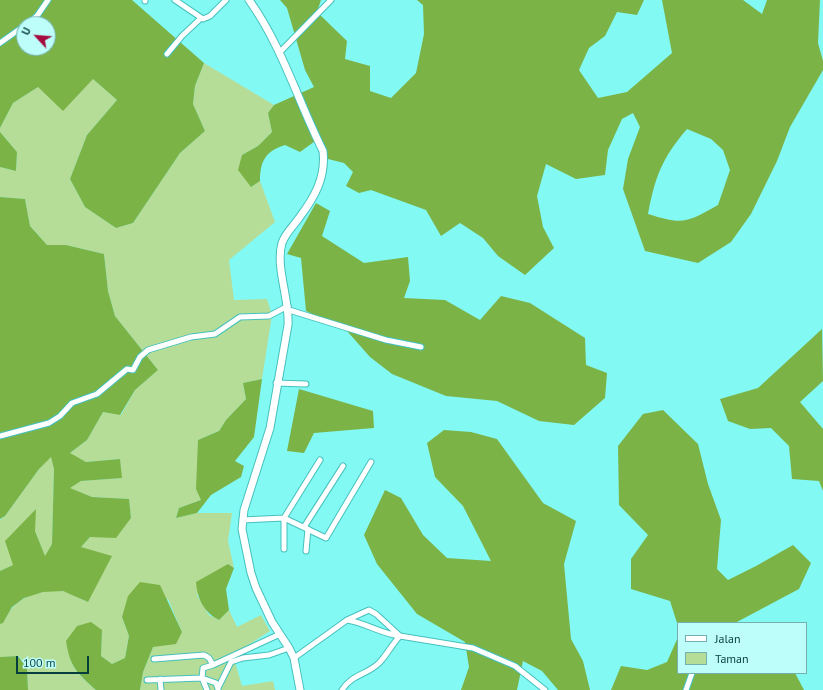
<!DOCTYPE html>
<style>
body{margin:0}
#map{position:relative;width:823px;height:690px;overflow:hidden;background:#83f9f4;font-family:"PT Sans",sans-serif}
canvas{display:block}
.legend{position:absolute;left:677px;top:622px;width:130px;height:52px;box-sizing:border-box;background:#bdfefa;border:1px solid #74b1ae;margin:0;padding:5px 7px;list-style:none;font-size:12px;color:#063e3d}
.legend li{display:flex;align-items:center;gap:8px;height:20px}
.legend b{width:20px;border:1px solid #74b1ae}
.north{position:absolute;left:16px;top:16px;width:40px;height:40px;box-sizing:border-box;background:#bdfefa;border:1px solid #74b1ae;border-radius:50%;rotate:296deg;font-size:11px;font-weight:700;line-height:16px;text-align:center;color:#063e3d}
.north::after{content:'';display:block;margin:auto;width:14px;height:18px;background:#a50b3e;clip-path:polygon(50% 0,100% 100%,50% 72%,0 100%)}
.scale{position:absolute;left:16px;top:656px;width:73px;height:18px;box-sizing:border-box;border:2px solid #063e3d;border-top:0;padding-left:5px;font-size:12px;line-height:14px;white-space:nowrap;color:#063e3d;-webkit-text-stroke:3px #bdfefa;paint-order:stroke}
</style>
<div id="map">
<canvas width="823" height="690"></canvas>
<ul class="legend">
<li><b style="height:5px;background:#fff"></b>Jalan</li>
<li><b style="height:11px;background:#b6dd98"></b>Taman</li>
</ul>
<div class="north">U</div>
<div class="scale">100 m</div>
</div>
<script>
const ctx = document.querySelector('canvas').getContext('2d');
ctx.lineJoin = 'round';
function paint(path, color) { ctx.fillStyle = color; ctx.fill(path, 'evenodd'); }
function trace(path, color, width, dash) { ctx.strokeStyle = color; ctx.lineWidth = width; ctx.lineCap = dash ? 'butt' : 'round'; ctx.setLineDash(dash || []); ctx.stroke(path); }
paint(new Path2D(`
 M204,63L274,105L268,113L272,132L258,146L242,155L251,187L260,181L275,222L229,260L234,300L267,299L272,315L262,379L243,383L246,399L226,420L219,431L198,440V462L201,500L179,508L176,518L197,513H232L228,541L234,568L228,564L197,595L209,615L219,620L229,610L237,627L261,615L270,631L233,655L242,686L273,681L275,690H140L143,672L153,647L162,645L182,632L168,599L122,617L129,636L125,658L112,664L101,656L102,630L67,641C70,667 76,673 96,690H28L27,668L19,656L0,657V624C6,621 8,612 13,607C24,595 46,589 62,591C70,592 80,599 88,602L81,547L90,537L131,518L129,499L92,497L69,488L81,481L121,478L120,459L86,462L69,454L87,440L103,412L121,415L135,390L158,370L115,316L108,291L104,254L66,245H47L30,226L25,199L0,197V167L16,171L17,152L0,132V128L13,103L38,87L93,79L117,100L87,135L70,179L85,207L116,228L133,223L180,153L205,131L193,104L195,86Z
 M51,456L54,469L52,544L45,557L35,531V509L13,565L0,571V520L5,516L39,469Z`), '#b6dd98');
paint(new Path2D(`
 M0,0H132L204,63L195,86L193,104L205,131L180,153L133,223L116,228L85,207L70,179L87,135L117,100L93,79L63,111L38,87L13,103L0,128ZM24,24H48V48H24Z
 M280,0H321L317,12L347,41L345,59L370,66V91L391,98L416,73L424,34L423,5L417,0H644L637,15L617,12L605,36L589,48L579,70L598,98L627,92L672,53L662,0H743L762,14L767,0H820L818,43L823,61V70L790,127L777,161L751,214L731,242L698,263L645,251L623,189L628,159L640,127L633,113L622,119L608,150L605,175L576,179L546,164L537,196L543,227L554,248L525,275L498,256L483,238L460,223L441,236L426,210L371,190L359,193L346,186L353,172L344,163L324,158L318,139L300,152L285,145C265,151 260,162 260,181L251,187L238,170L242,155L258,146L272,132L268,113L274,105L314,87L305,70L287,8ZM687,129L711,139L723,150L730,170L718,205C686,223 683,225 648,214C655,177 662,158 687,129Z
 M0,132L17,152L16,171L0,167Z
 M0,197L25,199L30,226L47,245H66L104,254L108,291L115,316L158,370L135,390L120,415L103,412L87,440L70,453L86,462L120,459L122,478L81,481L70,488L92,497L129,499L131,518L116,538L90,537L81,547L112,556L88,602L63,591L43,592L24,598L12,607L3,623L0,624V571L13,565L5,541L36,509L35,531L45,556L52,544L54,469L51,457L39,469L5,516L0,519Z
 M316,203L330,211L322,236L364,263L408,257L410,281L404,298L445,300L480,320L501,296L530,303L585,338L586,365L607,373L605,398L574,425L539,421L497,401L446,396L392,374L370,357L347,331L306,311L301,258L287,254Z
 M822,329L823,381L800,402L823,429V491L819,481L792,479L789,446L771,428L750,429L728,421L720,399L758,388Z
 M262,379L254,437L235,461L244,466L241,477L211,495L197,513L176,518L179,508L201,500L196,489L198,440L219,431L226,420L246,399L243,383Z
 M299,389L373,411L374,428L314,433L304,453L287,451Z
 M663,410L698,444L708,484L721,520L717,569L728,580L756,566L793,545L811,563L799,589L735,623H678V626L670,601L631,589V559L648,535L619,505L618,446L643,414Z
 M444,430L471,432L497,439L543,503L576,521L564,564L571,639L583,661L590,690H558L542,671L523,661L517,690H461L469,667L465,642L417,614L377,564L364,535L385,490L401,498L423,535L447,558L491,561L463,506L435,477L427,443Z
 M228,564L234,568L226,589L229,610L219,620C204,613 197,598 196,582Z
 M140,582L160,585L182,632L176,644L153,647L143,672L140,690H96C77,673 70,667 66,641L77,626L91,622L102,630L101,656L112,664L125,658L129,636L122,617L128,596Z
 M678,637V673H795L804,690H611L621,666L647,670L667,662Z
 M18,656L27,668L28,690H0V657Z`), '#7cb347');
const street = new Path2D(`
 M175,0L203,19L210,16L226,0
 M145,1V0
 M27,24L37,16L48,0
 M0,43L24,26
 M279,53L331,0
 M167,54L182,36L200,19
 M289,310L386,340L421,347
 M276,383L306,384
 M0,436L49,423L60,416L72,403L97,394L127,369L133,370L140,357L148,350L191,337L215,334L240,317L269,316L288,306
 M242,520L284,518L320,460
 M304,527L343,466
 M284,549V518L326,538L371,462
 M306,551L308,529
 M347,620C366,623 381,634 400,636
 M294,658L347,620L369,610L376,614L400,636L473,648L515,666L545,690
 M154,659L204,655L209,658L213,665
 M160,679L161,690
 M147,680L202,678L216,683L218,689
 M218,688L231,662L243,658L269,655L289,648
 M207,690L202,678L203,668L213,665L280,634
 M342,690C352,674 367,675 379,663C387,655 392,644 400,636
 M686,690L692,673`);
const secondary = new Path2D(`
 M249,0C282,46 298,101 323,151C326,177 315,197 299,218C293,227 286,232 282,243C275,267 290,300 288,325L270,428L244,510L242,529L251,573L256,588L272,622L289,648L294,658L300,690`);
trace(street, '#45c1bc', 7);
trace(secondary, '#45c1bc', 9);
trace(street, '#fff', 5);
trace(secondary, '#fff', 7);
</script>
